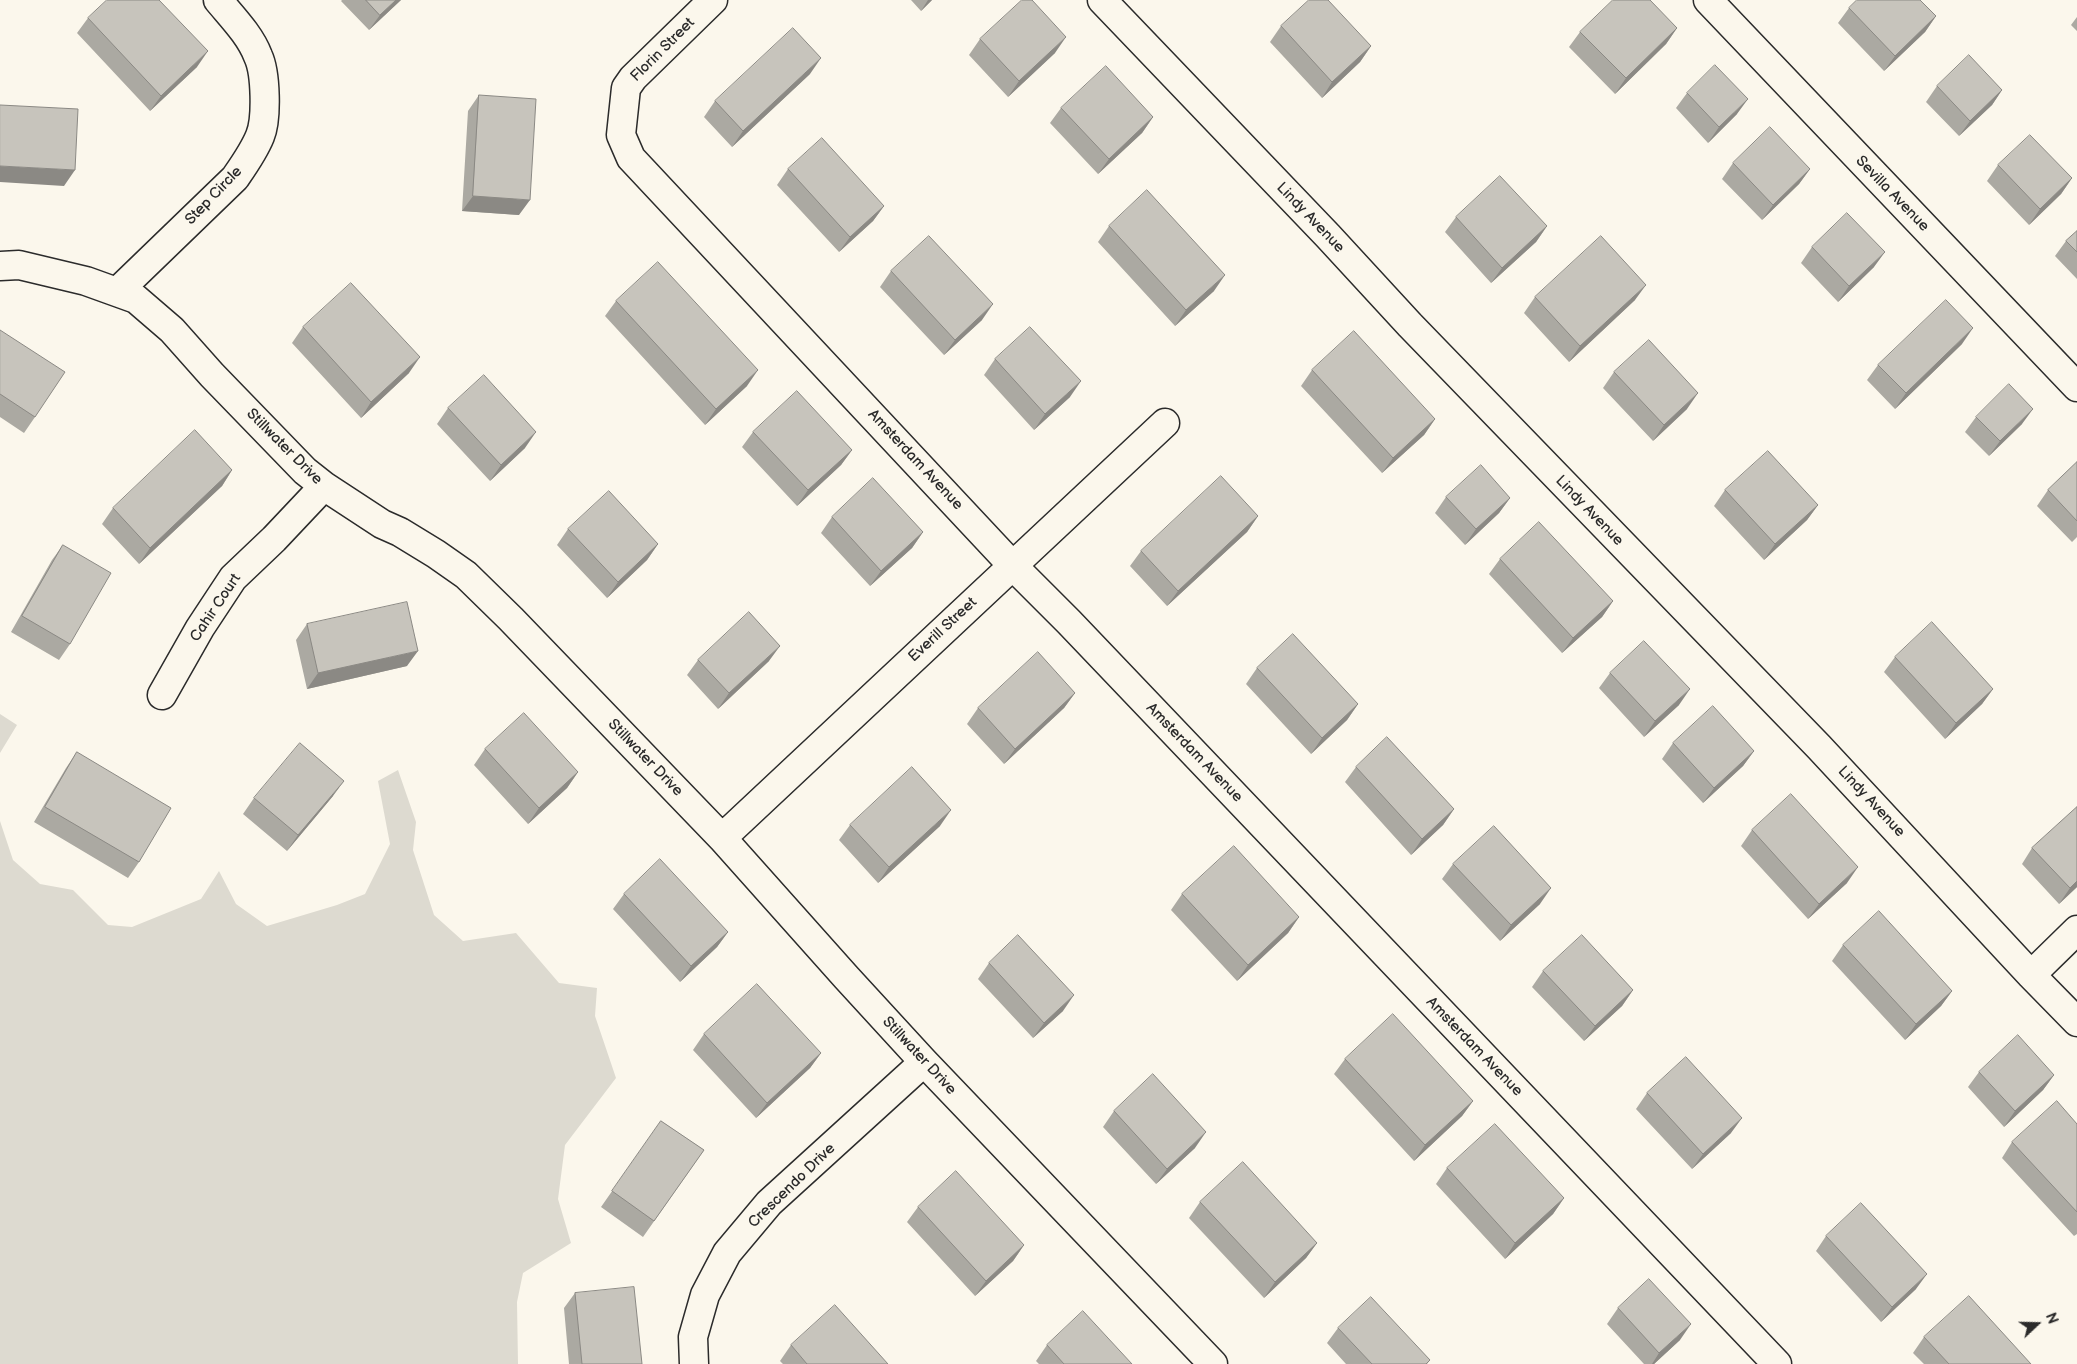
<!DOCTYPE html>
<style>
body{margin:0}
#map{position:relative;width:2077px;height:1364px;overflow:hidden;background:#fbf7ec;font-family:"Balsamiq Sans",sans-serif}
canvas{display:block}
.north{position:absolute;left:2012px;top:1299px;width:50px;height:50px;-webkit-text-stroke:4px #fbf7ec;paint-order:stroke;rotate:69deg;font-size:14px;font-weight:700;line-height:20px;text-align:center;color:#2b2b2b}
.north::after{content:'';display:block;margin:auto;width:18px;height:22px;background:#2b2b2b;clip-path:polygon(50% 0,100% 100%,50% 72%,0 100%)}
</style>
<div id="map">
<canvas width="2077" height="1364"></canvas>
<div class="north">N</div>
</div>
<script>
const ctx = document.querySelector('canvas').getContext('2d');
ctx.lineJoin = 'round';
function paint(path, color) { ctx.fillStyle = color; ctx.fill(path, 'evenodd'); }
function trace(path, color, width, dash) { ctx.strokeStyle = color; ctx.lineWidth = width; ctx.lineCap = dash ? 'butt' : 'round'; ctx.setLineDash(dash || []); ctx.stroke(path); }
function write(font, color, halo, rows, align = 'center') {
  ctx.font = font + ' "Balsamiq Sans",sans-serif'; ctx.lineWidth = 4.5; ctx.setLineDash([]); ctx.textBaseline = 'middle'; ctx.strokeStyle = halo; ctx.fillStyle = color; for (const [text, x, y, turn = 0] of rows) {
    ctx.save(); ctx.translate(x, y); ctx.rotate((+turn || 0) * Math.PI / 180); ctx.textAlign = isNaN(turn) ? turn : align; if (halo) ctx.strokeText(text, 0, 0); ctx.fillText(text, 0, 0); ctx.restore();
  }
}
paint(new Path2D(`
 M0,714L17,725L0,753Z
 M398,770L416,822L413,850L434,915L463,941L516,933L559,983L597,988L595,1016L616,1078L565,1145L558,1199L571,1243L523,1273L517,1302L518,1364H0V821L13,860L40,884L73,890L108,925L132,927L201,899L219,871L236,904L267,926L337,905L365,894L390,844L378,781Z`), '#dddad0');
const minor = new Path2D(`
 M713,0L633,78L626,88L621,135L631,158L1012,565L1069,622L1777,1364
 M1102,0L1328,236L1410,325L1819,747L2031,975L2077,1022
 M1708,0L2077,387
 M0,266L19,265L86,281L136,299L172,330L212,375L305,471L324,486L382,524L400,532L436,554L466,575L511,619L722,838L846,977L924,1062L1213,1364
 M117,292L235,178C244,165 254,151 260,136C267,119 266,73 258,56C250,35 232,17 218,0
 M162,695L200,628L233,578L274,539L324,486
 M722,838L1165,423
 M2031,975L2077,930
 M694,1364L693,1337L705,1295L727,1253L769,1203L924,1062`);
trace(minor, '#2b2b2b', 31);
trace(minor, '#fbf7ec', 28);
paint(new Path2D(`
 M342,0H401L369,30L341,1Z
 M911,0H932L921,11Z
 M1849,8L1936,16L1925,32L1884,71L1838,23Z
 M2077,17V31L2071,25Z
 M88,18L197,67L150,111L77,33Z
 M1281,26L1371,46L1360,62L1322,98L1270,42Z
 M1677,28L1666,44L1615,94L1569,47L1580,32Z
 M980,39L1055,53L1008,97L969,55Z
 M810,74L732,147L704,117L715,101Z
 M1937,86L2002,90L1992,105L1959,136L1926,102Z
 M1687,93L1737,114L1708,143L1676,108Z
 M479,95L519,215L462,211L468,111Z
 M1061,108L1153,117L1142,133L1098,174L1050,123Z
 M1733,163L1810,169L1799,184L1762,220L1722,179Z
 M1998,165L2072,178L2061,194L2029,225L1987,181Z
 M788,169L884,206L873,221L839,252L777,185Z
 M1456,217L1547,226L1536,242L1491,283L1445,232Z
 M1109,226L1214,291L1175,326L1098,242Z
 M2077,231V279L2055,256L2066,241Z
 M1812,247L1874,267L1838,302L1801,263Z
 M891,271L982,320L944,355L880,287Z
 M1535,297L1635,300L1569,362L1524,313Z
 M616,301L747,386L705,425L605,316Z
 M303,327L409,373L361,418L292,343Z
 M0,330L35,417L24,433L0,417Z
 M1962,344L1895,409L1867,380L1878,365Z
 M995,359L1070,397L1034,430L984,375Z
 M1312,370L1435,419L1424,435L1382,473L1301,386Z
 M1614,372L1687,409L1653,441L1603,388Z
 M448,408L525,448L490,481L437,424Z
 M1976,417L2022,424L1989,456L1965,432Z
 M753,432L852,450L841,465L797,506L742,447Z
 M2077,462V537L2072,542L2037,506L2048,490Z
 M232,470L222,486L139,564L102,524L113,508Z
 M1725,490L1818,505L1807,520L1764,560L1714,506Z
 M1446,497L1510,498L1499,513L1465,545L1435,513Z
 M1258,516L1247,532L1167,606L1130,566L1141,551Z
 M832,517L923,532L912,548L870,586L821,533Z
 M568,529L658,544L647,560L607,598L557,545Z
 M63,545L70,644L59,660L11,632L52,560Z
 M1500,559L1613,601L1602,617L1562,653L1489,574Z
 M307,624L407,666L307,689L296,640Z
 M1895,657L1993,689L1982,704L1945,739L1884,672Z
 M698,660L769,661L718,709L687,675Z
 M1257,668L1358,704L1347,720L1311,754L1246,684Z
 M1610,673L1679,705L1644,737L1599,688Z
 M1075,693L1064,708L1004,764L967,724L978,708Z
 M1673,743L1754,751L1743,766L1703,803L1662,759Z
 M485,749L578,772L567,788L528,824L474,765Z
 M77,752L139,862L128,878L34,822L66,768Z
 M1356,767L1454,809L1443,825L1411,855L1345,782Z
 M333,796L287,851L243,814L254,798Z
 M2077,807V887L2059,904L2022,864L2032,848Z
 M850,825L940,826L878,883L839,840Z
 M1752,830L1847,883L1808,919L1741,846Z
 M1453,864L1540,904L1500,941L1442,879Z
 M624,894L728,932L717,947L680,982L613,909Z
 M1182,894L1299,917L1288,933L1237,981L1171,910Z
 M1843,945L1952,991L1941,1006L1905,1040L1832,961Z
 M989,963L1063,1011L1033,1038L978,979Z
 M1543,971L1633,990L1622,1006L1584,1041L1532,987Z
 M704,1034L821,1053L810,1068L756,1118L693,1050Z
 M1345,1059L1473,1101L1462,1116L1414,1161L1334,1074Z
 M1979,1072L2054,1075L2043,1090L2004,1127L1968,1087Z
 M1647,1093L1731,1133L1692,1169L1636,1109Z
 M1114,1111L1195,1148L1156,1184L1103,1127Z
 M661,1121L704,1150L643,1237L601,1207Z
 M2077,1124V1234L2074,1236L2002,1158L2012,1142Z
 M1447,1168L1564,1198L1553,1214L1505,1259L1436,1184Z
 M1200,1202L1317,1243L1306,1258L1264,1298L1189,1218Z
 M918,1207L1024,1245L1013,1261L975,1296L907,1222Z
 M1826,1236L1916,1289L1881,1322L1816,1251Z
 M575,1293L642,1364H569L564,1308Z
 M1618,1308L1680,1340L1654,1364H1644L1607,1324Z
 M1338,1328L1430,1360L1427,1364H1346L1327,1343Z
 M1924,1337L2031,1364H1924L1913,1353Z
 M791,1345L888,1364H783L780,1361Z
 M1047,1345L1132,1364H1039L1036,1361Z`), '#aba9a2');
paint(new Path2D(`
 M396,0H401L369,30L380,15Z
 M928,0H932L921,11Z
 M1936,16L1925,32L1884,71L1895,56Z
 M1677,28L1666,44L1615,94L1626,78Z
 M1066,37L1055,53L1008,97L1019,81Z
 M1371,46L1360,62L1322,98L1332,82Z
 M208,51L197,67L150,111L161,96Z
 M821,58L810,74L732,147L743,131Z
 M2002,90L1992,105L1959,136L1970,121Z
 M1748,99L1737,114L1708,143L1719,127Z
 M1153,117L1142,133L1098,174L1109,159Z
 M0,166L75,170L64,186L0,182Z
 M1810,169L1799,184L1762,220L1773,205Z
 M2072,178L2061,194L2029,225L2040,209Z
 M473,196L530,200L519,215L462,211Z
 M884,206L873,221L839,252L850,237Z
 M1547,226L1536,242L1491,283L1502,268Z
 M1885,252L1874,267L1838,302L1849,286Z
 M1225,275L1214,291L1175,326L1186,310Z
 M1646,285L1635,300L1569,362L1580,346Z
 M993,304L982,320L944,355L955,340Z
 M1973,328L1962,344L1895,409L1906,393Z
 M420,357L409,373L361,418L371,402Z
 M758,370L747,386L705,425L716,409Z
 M1081,381L1070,397L1034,430L1045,414Z
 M1698,393L1687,409L1653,441L1664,425Z
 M2033,409L2022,424L1989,456L2000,441Z
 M1435,419L1424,435L1382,473L1393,458Z
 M536,432L525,448L490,481L501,465Z
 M852,450L841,465L797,506L808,490Z
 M232,470L222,486L139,564L150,548Z
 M1510,498L1499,513L1465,545L1476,529Z
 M1818,505L1807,520L1764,560L1775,544Z
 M1258,516L1247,532L1167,606L1178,591Z
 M923,532L912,548L870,586L881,571Z
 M658,544L647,560L607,598L618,582Z
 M1613,601L1602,617L1562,653L1573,638Z
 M780,646L769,661L718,709L729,693Z
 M418,651L407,666L307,689L318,673Z
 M1690,689L1679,705L1644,737L1655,721Z
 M1993,689L1982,704L1945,739L1956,723Z
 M1075,693L1064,708L1004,764L1015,749Z
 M1358,704L1347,720L1311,754L1322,738Z
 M1754,751L1743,766L1703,803L1714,788Z
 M578,772L567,788L528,824L539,808Z
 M344,781L333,796L287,851L298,835Z
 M1454,809L1443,825L1411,855L1422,839Z
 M951,810L940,826L878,883L889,867Z
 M1858,867L1847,883L1808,919L1819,904Z
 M2077,881V887L2059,904L2070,888Z
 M1551,888L1540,904L1500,941L1511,925Z
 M1299,917L1288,933L1237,981L1248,965Z
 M728,932L717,947L680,982L691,966Z
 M1633,990L1622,1006L1584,1041L1595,1026Z
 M1952,991L1941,1006L1905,1040L1916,1024Z
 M1074,995L1063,1011L1033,1038L1044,1023Z
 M821,1053L810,1068L756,1118L767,1103Z
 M2054,1075L2043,1090L2004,1127L2015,1111Z
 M1473,1101L1462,1116L1414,1161L1425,1145Z
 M1742,1118L1731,1133L1692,1169L1703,1154Z
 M1206,1132L1195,1148L1156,1184L1167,1169Z
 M1564,1198L1553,1214L1505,1259L1515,1243Z
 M1317,1243L1306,1258L1264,1298L1275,1282Z
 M1024,1245L1013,1261L975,1296L986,1281Z
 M1927,1274L1916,1289L1881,1322L1892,1307Z
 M1691,1324L1680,1340L1654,1364H1652L1659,1353Z`), '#8b8984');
const building = new Path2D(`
 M107,0H159L208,51L161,96L88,18Z
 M366,0H396L380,15Z
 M1022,0H1032L1066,37L1019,81L980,39Z
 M1309,0H1328L1371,46L1332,82L1281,26Z
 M1613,0H1650L1677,28L1626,78L1580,32Z
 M1857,0H1920L1936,16L1895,56L1849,8Z
 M793,28L821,58L743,131L715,101Z
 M1969,55L2002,90L1970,121L1937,86Z
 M1715,65L1748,99L1719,127L1687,93Z
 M1106,66L1153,117L1109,159L1061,108Z
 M479,95L536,99L530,200L473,196Z
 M0,105L78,109L75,170L0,166Z
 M1770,127L1810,169L1773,205L1733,163Z
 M2030,135L2072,178L2040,209L1998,165Z
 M822,138L884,206L850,237L788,169Z
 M1500,176L1547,226L1502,268L1456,217Z
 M1147,190L1225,275L1186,310L1109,226Z
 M1847,213L1885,252L1849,286L1812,247Z
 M2077,231V252L2066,241Z
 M929,236L993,304L955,340L891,271Z
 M1601,236L1646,285L1580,346L1535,297Z
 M658,262L758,370L716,409L616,301Z
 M351,283L420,357L371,402L303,327Z
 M1946,300L1973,328L1906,393L1878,365Z
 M1030,327L1081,381L1045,414L995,359Z
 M0,330L65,372L35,417L0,394Z
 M1354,331L1435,419L1393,458L1312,370Z
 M1649,340L1698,393L1664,425L1614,372Z
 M484,375L536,432L501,465L448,408Z
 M2009,384L2033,409L2000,441L1976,417Z
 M797,391L852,450L808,490L753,432Z
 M195,430L232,470L150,548L113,508Z
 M1768,451L1818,505L1775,544L1725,490Z
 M2077,462V521L2048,490Z
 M1481,465L1510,498L1476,529L1446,497Z
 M1221,476L1258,516L1178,591L1141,551Z
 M873,478L923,532L881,571L832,517Z
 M609,491L658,544L618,582L568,529Z
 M1539,522L1613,601L1573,638L1500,559Z
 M63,545L111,573L70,644L22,616Z
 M407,602L418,651L318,673L307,624Z
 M749,612L780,646L729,693L698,660Z
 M1932,622L1993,689L1956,723L1895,657Z
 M1293,634L1358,704L1322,738L1257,668Z
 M1644,641L1690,689L1655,721L1610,673Z
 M1038,652L1075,693L1015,749L978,708Z
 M1713,706L1754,751L1714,788L1673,743Z
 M524,713L578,772L539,808L485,749Z
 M1387,737L1454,809L1422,839L1356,767Z
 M300,743L344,781L298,835L254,798Z
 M77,752L171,808L139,862L45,807Z
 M912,767L951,810L889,867L850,825Z
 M1791,794L1858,867L1819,904L1752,830Z
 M2077,807V881L2070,888L2032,848Z
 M1494,826L1551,888L1511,925L1453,864Z
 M1234,846L1299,917L1248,965L1182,894Z
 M660,859L728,932L691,966L624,894Z
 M1879,911L1952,991L1916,1024L1843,945Z
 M1018,935L1074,995L1044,1023L989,963Z
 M1582,935L1633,990L1595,1026L1543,971Z
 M757,984L821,1053L767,1103L704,1034Z
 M1393,1014L1473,1101L1425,1145L1345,1059Z
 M2018,1035L2054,1075L2015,1111L1979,1072Z
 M1686,1057L1742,1118L1703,1154L1647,1093Z
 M1153,1074L1206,1132L1167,1169L1114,1111Z
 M2057,1101L2077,1124V1212L2012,1142Z
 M661,1121L704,1150L654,1221L612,1191Z
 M1495,1124L1564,1198L1515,1243L1447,1168Z
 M1243,1162L1317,1243L1275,1282L1200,1202Z
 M956,1171L1024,1245L986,1281L918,1207Z
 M1861,1203L1927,1274L1892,1307L1826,1236Z
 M1649,1279L1691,1324L1659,1353L1618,1308Z
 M634,1287L642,1364H582L575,1293Z
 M1969,1296L2031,1364H1949L1924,1337Z
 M1371,1297L1430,1360L1426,1364H1372L1338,1328Z
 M835,1305L888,1364H807L791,1345Z
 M1083,1311L1132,1364H1064L1047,1345Z`);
paint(building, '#c7c4bc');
trace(building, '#8b8984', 1);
write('15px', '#2b2b2b', '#fbf7ec', [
 ["Florin Street",663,50,-45],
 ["Sevilla Avenue",1892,194,46],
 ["Step Circle",214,196,-46],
 ["Lindy Avenue",1310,218,46],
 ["Stillwater Drive",284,447,45],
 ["Amsterdam Avenue",915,460,47],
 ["Lindy Avenue",1589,511,46],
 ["Cahir Court",216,608,-56],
 ["Everill Street",943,630,-43],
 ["Amsterdam Avenue",1194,753,46],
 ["Stillwater Drive",645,758,46],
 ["Lindy Avenue",1871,802,47],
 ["Amsterdam Avenue",1474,1047,46],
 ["Stillwater Drive",919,1056,47],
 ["Crescendo Drive",792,1186,-44]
]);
</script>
